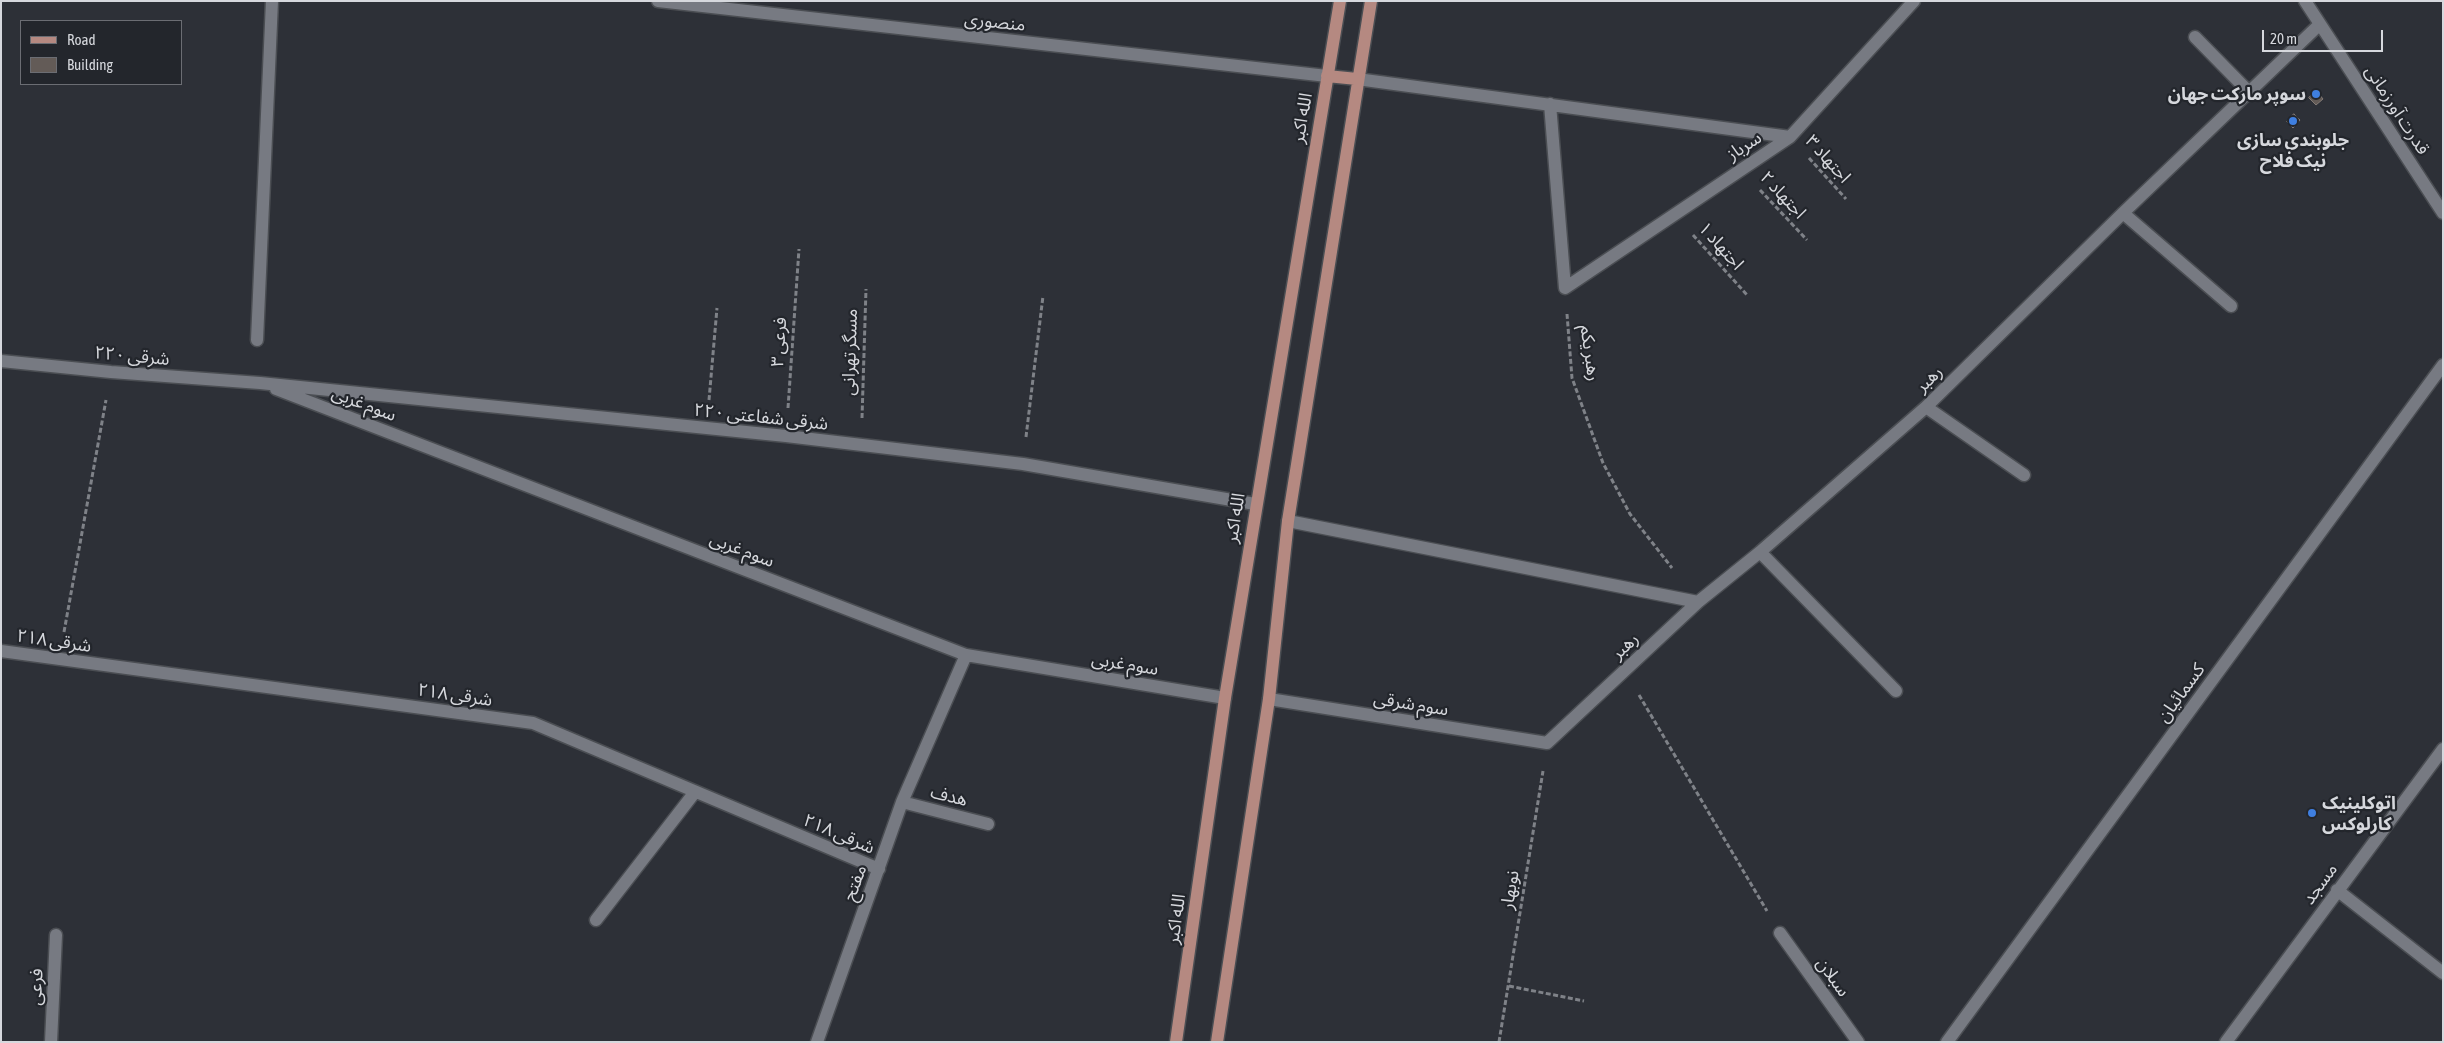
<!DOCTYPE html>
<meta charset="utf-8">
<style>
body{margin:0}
#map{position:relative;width:2444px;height:1043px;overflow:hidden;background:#2d3037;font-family:"Asap Condensed",sans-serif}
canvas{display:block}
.frame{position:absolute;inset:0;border:2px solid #d6d8dd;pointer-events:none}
.legend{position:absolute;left:20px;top:20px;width:162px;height:65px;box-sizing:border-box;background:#23262c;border:1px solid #6b6d73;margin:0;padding:6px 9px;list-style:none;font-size:15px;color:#d6d8dd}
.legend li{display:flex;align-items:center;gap:10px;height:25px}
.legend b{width:25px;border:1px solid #6b6d73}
.scale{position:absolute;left:2262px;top:30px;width:121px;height:22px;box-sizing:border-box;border:2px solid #d6d8dd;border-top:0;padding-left:6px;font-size:15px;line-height:18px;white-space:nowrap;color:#d6d8dd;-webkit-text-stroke:4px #23262c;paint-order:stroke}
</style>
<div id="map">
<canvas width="2444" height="1043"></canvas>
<div class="frame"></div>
<ul class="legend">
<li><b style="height:6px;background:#b58981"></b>Road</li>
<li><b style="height:14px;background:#635b57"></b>Building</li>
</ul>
<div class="scale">20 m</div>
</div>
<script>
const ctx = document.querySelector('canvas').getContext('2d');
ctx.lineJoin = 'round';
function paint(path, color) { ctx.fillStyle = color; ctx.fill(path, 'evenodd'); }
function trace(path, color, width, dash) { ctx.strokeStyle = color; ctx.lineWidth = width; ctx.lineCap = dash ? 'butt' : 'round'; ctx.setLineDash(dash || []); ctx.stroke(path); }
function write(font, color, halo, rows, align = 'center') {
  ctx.font = font + ' "Asap Condensed","Noto Sans Arabic",sans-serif'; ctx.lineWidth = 4.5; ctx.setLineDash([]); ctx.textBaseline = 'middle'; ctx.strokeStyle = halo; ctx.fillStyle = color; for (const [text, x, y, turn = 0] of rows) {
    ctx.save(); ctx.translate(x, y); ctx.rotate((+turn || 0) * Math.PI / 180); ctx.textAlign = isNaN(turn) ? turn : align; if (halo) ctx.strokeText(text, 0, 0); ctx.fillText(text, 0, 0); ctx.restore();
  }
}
const building = new Path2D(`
 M2316,90L2323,99L2316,105L2309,98Z
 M2294,114L2300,120L2293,128L2287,122Z`);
paint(building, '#635b57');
trace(building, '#837a75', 1);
const minor = new Path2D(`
 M658,1L1327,76
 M2305,1L2443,213
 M2195,37L2249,92
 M1357,79L1790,137
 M1550,104L1565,288L1790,137L1914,1
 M2123,213L2231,306
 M257,340L272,1
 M1,361L111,372L260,383L786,436L1023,464L1255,504
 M276,389L966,655L1225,698
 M1926,407L2024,475
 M1288,521L1698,602
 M1760,552L1896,691
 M1,651L533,723L879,869
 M1269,699L1547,743L1698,602L1760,552L1926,407L2123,213L2320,24
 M902,802L988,824
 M2337,890L2443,973
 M596,920L695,792
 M1780,933L1858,1042
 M51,1042L56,935
 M817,1042L902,802L966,655
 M1947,1042L2443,365
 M2226,1042L2443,749`);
const major = new Path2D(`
 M1327,76L1357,79
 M1176,1042L1225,698L1340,1
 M1217,1042L1269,699L1288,521L1371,1`);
trace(minor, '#4b4e53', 15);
trace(major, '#4b4e53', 15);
trace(new Path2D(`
 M1809,158L1846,199
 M1760,190L1807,240
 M1693,235L1748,296
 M1567,314L1572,378L1603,463L1630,514L1672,568
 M709,400L717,308
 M788,408L799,249
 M862,418L866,289
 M1026,437L1043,296
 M64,632L106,400
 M1639,695L1767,911
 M1509,986L1584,1001
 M1499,1042L1543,771`), '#7f8288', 3, [5, 2.5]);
trace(minor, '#777a82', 12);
trace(major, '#b58981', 12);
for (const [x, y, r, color] of [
 [2316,94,5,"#3f7fe0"],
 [2293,121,5,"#3f7fe0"],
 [2312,813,5,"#3f7fe0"]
]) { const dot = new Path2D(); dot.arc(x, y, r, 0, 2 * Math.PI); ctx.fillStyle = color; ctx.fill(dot); trace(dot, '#23262c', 2); }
write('18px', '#d6d8dd', '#23262c', [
 ["منصوری",995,22,6],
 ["قدرت آورزمانی",2397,110,57],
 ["الله اکبر",1302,118,-80],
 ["سرباز",1744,146,-33],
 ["اجتهاد ۳",1828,159,48],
 ["اجتهاد ۲",1783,195,47],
 ["اجتهاد ۱",1721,246,48],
 ["فرعی ۳",779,342,-86],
 ["مسگر تهرانی",850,352,-88],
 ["رهبر یکم",1590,353,82],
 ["۲۲۰ شرقی",132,356,5],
 ["رهبر",1929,379,-44],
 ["سوم غربی",364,404,21],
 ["۲۲۰ شرقی شفاعتی",761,417,6],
 ["الله اکبر",1235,518,-81],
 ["سوم غربی",742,550,21],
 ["۲۱۸ شرقی",54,641,8],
 ["رهبر",1625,646,-43],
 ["سوم غربی",1125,664,9],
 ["کسمائیان",2181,693,-54],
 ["۲۱۸ شرقی",455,695,8],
 ["سوم شرقی",1411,704,9],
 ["هدف",949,796,14],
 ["۲۱۸ شرقی",839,834,23],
 ["مفتح",855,883,-70],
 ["مسجد",2320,884,-54],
 ["نوبهار",1510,890,-81],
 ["الله اکبر",1176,919,-82],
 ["سبلان",1833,977,54],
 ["فرعی",36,987,-87]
]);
write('bold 18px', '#d6d8dd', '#23262c', [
 ["سوپر مارکت جهان",2306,94],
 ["جلوبندی سازی",2293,140,"center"],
 ["نیک فلاح",2293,161,"center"],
 ["اتوکلینیک",2322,803,"left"],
 ["کارلوکس",2322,824,"left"]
], 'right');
</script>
